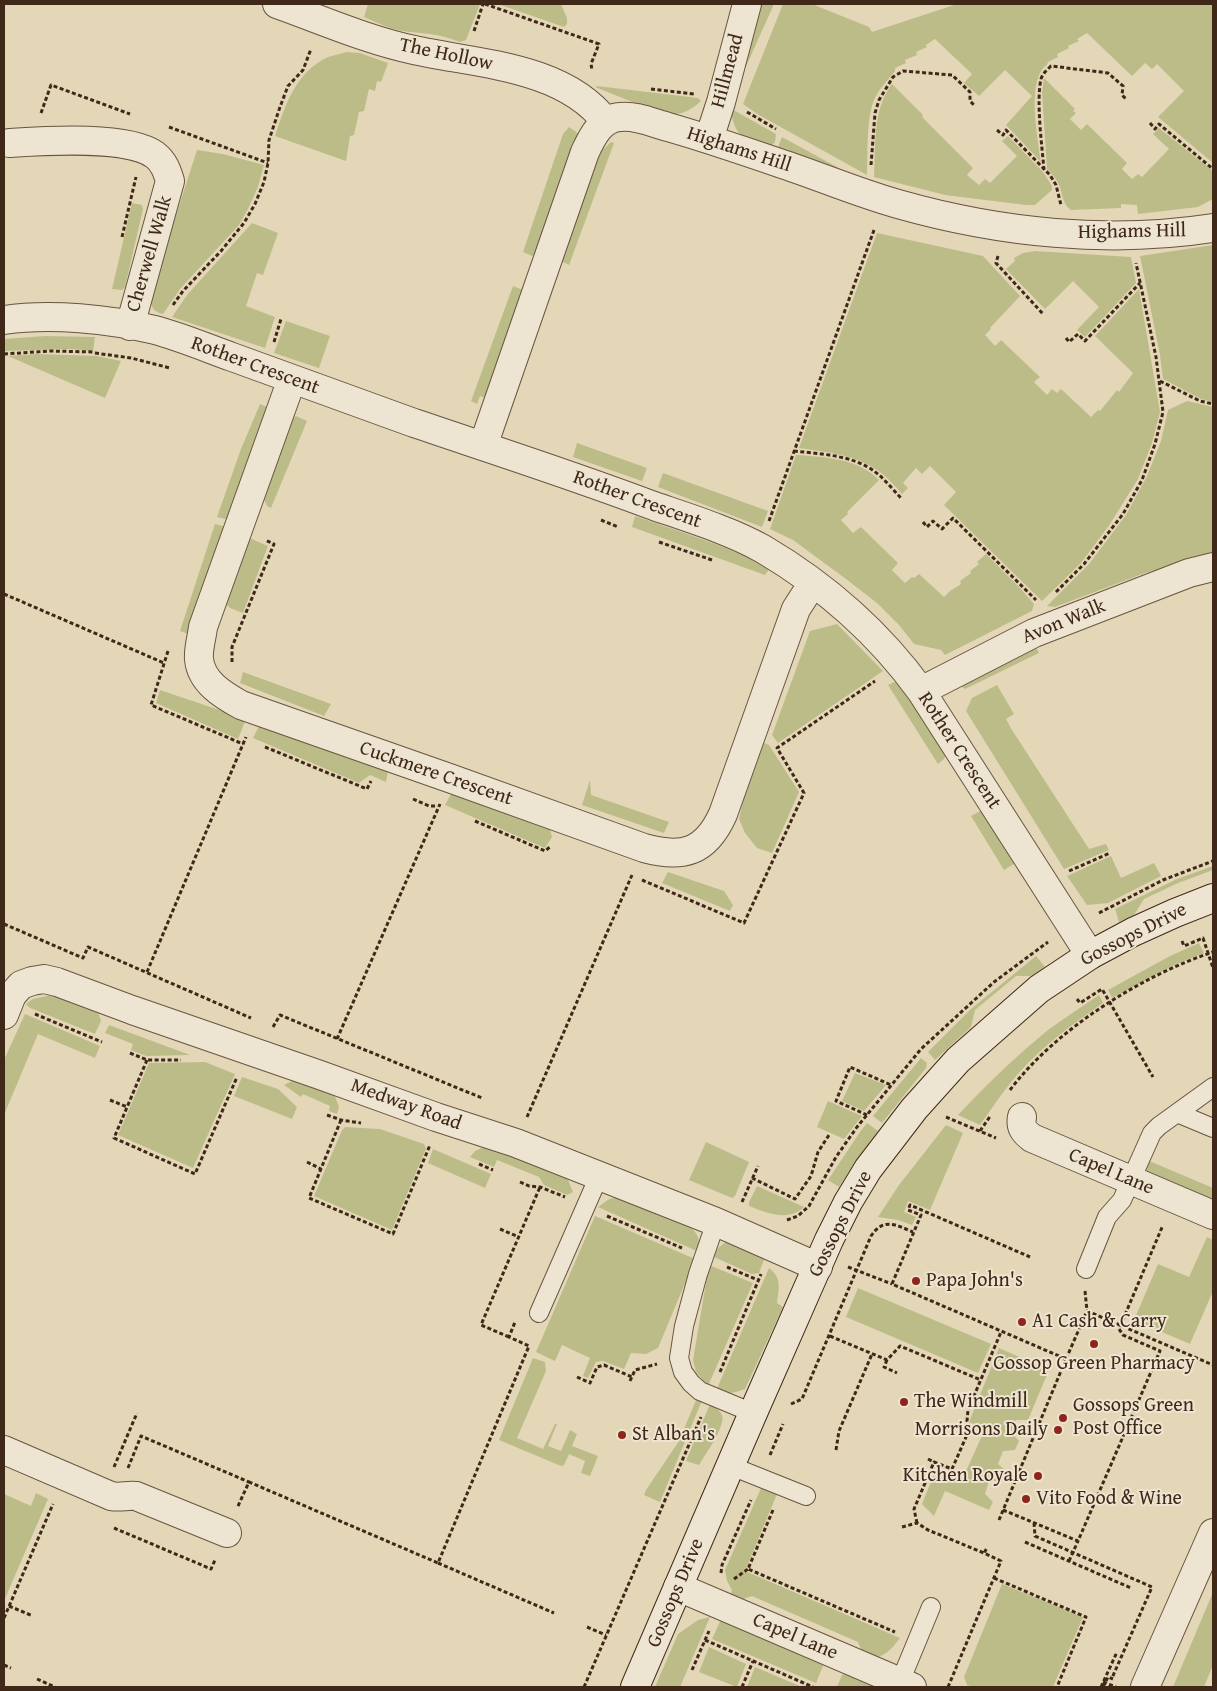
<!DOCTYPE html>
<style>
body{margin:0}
#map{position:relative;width:1217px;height:1691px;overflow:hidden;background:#e3d7b8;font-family:"Gentium Book Plus",serif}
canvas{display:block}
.frame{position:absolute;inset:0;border:5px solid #402818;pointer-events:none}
</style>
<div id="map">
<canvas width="1217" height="1691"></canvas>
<div class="frame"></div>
</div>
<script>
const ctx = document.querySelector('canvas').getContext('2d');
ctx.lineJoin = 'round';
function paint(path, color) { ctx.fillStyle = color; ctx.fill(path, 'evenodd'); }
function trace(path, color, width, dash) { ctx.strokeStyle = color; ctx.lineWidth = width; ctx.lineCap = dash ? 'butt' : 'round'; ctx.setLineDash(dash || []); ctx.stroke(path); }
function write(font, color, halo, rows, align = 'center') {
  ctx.font = font + ' "Gentium Book Plus",serif'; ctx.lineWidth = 4; ctx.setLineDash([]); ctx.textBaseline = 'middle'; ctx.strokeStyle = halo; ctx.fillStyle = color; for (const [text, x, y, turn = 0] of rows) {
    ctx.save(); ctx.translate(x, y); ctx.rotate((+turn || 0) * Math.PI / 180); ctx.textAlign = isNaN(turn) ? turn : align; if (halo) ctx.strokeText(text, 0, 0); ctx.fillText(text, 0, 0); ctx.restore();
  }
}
paint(new Path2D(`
 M368,4H480L466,40L460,42C437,33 425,34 402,31C389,29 376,22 364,17Z
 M498,4H561L567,18V24L564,27Z
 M757,4H774L744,71L739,69Z
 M783,4H812L869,27L872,32L957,4H1213V163L1158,117L1184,91L1157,64L1152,69L1145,63L1132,76L1087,33L1077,39L1079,41L1068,46L1069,48L1057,54L1058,57L1048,62L1047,65C1026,78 1038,140 1041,162L1006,125L1032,96L1005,70L979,96L964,83L972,74L935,39L926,45L927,47L916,52L917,55L905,60L906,63L895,68V71C888,80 879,89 874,100C866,120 868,153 867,175L759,115L743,104Z
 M347,52L360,53L388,63L381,82L377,81L375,91L369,89L364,111L359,112L354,135L350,136L346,161L275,136C285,105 296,72 328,57C334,55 341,54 347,52Z
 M1044,78L1075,109L1073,111L1076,113L1070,119L1081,130L1087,124L1127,163L1122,169L1132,179L1138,174L1142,177L1169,149L1153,134L1159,128L1213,171V199L1198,207L1138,214L1137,205L1121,204V208L1071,210C1062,204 1063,194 1059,185C1056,178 1052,174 1047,169L1042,92Z
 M892,84L923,115L922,117L973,168L967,175L979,185L985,179L990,183L1017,156L1002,141L1008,136L1043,172L1052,186V190L1035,205H1026L945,195L874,177C876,145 872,110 892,84Z
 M597,86L698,98L701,101C689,112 679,116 662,114L595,87Z
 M730,108L776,134L775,142L768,150C741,137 736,138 730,108Z
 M569,127L579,134L535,254L532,256L523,252L563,134Z
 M782,137L846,172L776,152Z
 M611,142L614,143L569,265L559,260L596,156Z
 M197,150L223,154L264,165L258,187L248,209L239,225L180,289L163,314C154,312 152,308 149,299Z
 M132,203L142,205L143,209L125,287L122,290L112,289Z
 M252,223L278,233L263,275L257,273L246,306L275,317L265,348L172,317L187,295Z
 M877,233L983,256L1020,296L990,328L991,329L985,335L995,346L1001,340L1040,377L1034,382L1047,395L1052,389L1057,393L1061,389L1091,417L1098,410L1100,411L1117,390L1119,392L1133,373L1095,336L1139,289L1160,412L1152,443L1138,479L1110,524L1081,563L1042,601L944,505L956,492L930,466L922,474L916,468L903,483L908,488L902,494C895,486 888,478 880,472C857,455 827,452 799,448Z
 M1213,245V402L1201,399L1163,379L1160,355L1140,256Z
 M1035,251L1131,257L1136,283L1085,337L1077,330L1099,307L1073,281L1045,309L1006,269L1015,261L1014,258L1023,253Z
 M513,286L523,290L485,398L480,396L477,404L471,401Z
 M286,321L330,336L319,368L274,353Z
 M45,336L95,337L93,351L70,349L4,351V339Z
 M36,354L97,356L121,361L105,398L8,356Z
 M1187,401L1213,407V556L1145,573L1055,607L1047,606L1089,564L1126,515L1147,476L1161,441L1168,410Z
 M260,404L269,408L230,520L217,517L241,449Z
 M296,416L307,421L271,508L267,506L263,497L290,421Z
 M577,443L647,468L642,481L573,457Z
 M796,455C824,457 858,458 879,480L847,512L848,514L841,520L853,533L861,527L898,563L892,570L905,583L912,577L914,578L919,574L944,597L951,590H952L961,584L960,581L971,573L970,571L979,564L977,562L986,554L1020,588L1034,604L1032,611L945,655L941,650L914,644L899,625L877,603L846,579L793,540L770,529Z
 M663,473L768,511L762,527L658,487Z
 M635,516C681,532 727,546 770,568L765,575L632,527Z
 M215,524L227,527L191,635L180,631Z
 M247,537L268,546L243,613L230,608L225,603Z
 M837,624L883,671L778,743L772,735L810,631Z
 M1034,643L1039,653L965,689L959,685Z
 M243,672L331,704L324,716L240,683Z
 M898,680L946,755L944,759L938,764L888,685Z
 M997,685L1014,714L1006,719L1012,730L1089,849L1106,844L1109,850L1064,869L966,711L972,698Z
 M160,690L246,719L238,739L156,703Z
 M259,726L388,771L386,782L370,775L359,783L253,738Z
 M764,743L769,745L799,792L772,853L757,848L745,833L739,819L743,801Z
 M590,780L591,795L669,822L664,833L582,805Z
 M451,794L550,829L552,837L545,848L445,805Z
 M982,810L1014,864L1004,870L971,816Z
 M1111,856L1121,878L1154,863L1161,876L1108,903L1087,905L1067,876Z
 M1213,866V870L1178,883L1144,899L1134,915L1119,922L1115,909L1177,879Z
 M668,872L724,891L733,905L730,911L662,883Z
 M1199,943L1204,953L1174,965L1112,998L1108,990L1170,956Z
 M1036,956L1045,967L1032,976H1016L975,1010L971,1027L935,1060L928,1052L971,1009Z
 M51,995L65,997L97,1009L101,1021L95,1034L30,1008L26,1004L33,999Z
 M1099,995L1103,1003C1073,1024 1042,1046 1017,1075C1004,1090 992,1108 980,1125L958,1115C986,1085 1016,1056 1048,1030C1064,1018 1082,1007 1099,995Z
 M25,1014L100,1046L95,1058L38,1034L4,1115V1060Z
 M109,1025L190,1055L146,1056L131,1050L133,1044L105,1033Z
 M921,1058L927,1063L926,1068L882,1123L873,1116Z
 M205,1062L235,1074L193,1168L118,1135L149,1063Z
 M855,1073L886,1085L864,1111L842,1101Z
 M242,1077L278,1089L297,1107L292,1119L234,1096Z
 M298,1078L333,1091L339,1107L337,1114L329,1111L330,1106L303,1094L301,1097L284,1085Z
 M828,1101L862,1116L844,1139L817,1127Z
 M867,1123L878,1131L854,1163L839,1187L828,1180L860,1132Z
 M946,1125L963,1133L930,1210L908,1201L904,1212L916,1217L912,1225L898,1220L878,1217L899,1185Z
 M345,1127L380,1129L424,1144L426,1149L392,1230L314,1196L342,1130Z
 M706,1142L749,1162L735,1196L732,1198L689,1180Z
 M484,1147L494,1148L562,1174L568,1180L573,1192L567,1195L544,1185L539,1177L497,1160L494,1167L470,1157L475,1151Z
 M433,1149L491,1174L485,1188L428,1163Z
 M1147,1160L1213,1188V1202L1151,1175L1147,1171Z
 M757,1186L804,1207C789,1222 766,1213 749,1206V1202Z
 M619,1197L684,1223C696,1230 701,1237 699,1252L598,1207L609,1199Z
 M595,1216L695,1259L658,1348L646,1354L631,1353L624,1369L603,1361L596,1362L588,1378L583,1376L590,1358L562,1345L555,1361L536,1352Z
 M1207,1237L1213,1240V1291L1190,1344L1134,1320L1158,1264L1189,1277Z
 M726,1242L736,1244L765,1257L759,1273L752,1274L714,1257L718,1248Z
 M709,1265L753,1283L708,1386L696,1372L693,1360Z
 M769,1268C782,1278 779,1288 777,1303L783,1307L745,1389C734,1393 727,1395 716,1391Z
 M858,1288L991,1344L978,1373L846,1317Z
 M999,1348L1049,1370L1028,1420H1016L1011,1432L1019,1441L1015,1450L1003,1451L998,1464L1006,1471L1002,1481H989L985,1494L993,1502L989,1510L945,1491L934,1516L922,1504L934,1474L941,1470L962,1480L985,1429L969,1422Z
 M533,1358L545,1362L546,1371L517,1438L543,1449L555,1424H557L548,1446L561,1451L570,1430L577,1434L572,1446L598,1456L590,1476L581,1473L585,1461L569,1454L564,1465L561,1466L499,1440Z
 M703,1398L660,1502L644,1495L646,1490L679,1441L696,1400Z
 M710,1404C714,1407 720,1410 722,1415C726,1426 705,1455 699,1465L686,1461Z
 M761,1488L777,1494L745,1571L900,1638C889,1652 883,1660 864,1657L858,1642L752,1596L737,1601L729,1598L732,1590L727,1581L725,1570Z
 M36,1493L48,1499L4,1601V1494L31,1506Z
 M1002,1584L1083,1617L1053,1687H974L967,1685L964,1677Z
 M1213,1592V1665L1204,1687H1173Z
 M710,1617L680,1687H655L678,1634L698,1620Z
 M722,1617L825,1661L816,1683L712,1639Z
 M709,1647L746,1664L737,1687L699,1672Z
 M755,1667L802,1687H747Z
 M847,1671L885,1687H837L842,1675Z`), '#bcbc89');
const lane = new Path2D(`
 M1177,1113L1213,1128
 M716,1222L698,1274L684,1326L679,1358L683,1372L691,1383L700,1391L753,1413
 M1086,1269L1107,1217L1122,1200L1152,1133L1159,1126L1213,1087
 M539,1313L599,1176
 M731,1466L806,1496
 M900,1682L931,1607`);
const street = new Path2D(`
 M277,4C322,20 367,40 414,50C477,64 564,66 606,122
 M709,139L721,102L747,4
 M9,143C43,141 127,135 155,155C164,162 167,171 170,181L130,326
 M4,320C51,313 109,319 155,330C181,337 207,348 232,357C293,379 353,401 414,423C494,450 575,476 654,506C689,518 731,531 763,549C824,585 879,633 921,691L1090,955
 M292,379L203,627C202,637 198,649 199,659C201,682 223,695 241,705L452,779L644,848C683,859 706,852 723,814L796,609L805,595L814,584
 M483,446L585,152C592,137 601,118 620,117C636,115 653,123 668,127C710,139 750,153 791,167C826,179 862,194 898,204C1000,233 1109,244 1213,228
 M921,691L1034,633L1189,573L1213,567
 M4,1015L12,995L21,985L32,981L44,979L57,982L132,1010L320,1075L436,1117L516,1143L716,1222L818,1267
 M1022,1117C1020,1127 1024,1132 1032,1138L1213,1215
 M4,1450L111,1496C120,1498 127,1495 136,1496L227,1533
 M678,1587L912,1687
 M1145,1687L1213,1533`);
const secondary = new Path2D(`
 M635,1687L753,1413L829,1240L848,1202L868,1169L914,1109L958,1060L1039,989L1090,955L1133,932L1175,913L1213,898`);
trace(lane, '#695440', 20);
trace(street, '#695440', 30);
trace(secondary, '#402818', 30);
trace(new Path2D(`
 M485,4L599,44L591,64L592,70
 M474,31L483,4
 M651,89L694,94
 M747,112L776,129
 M41,113L51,85L130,114
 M1150,123L1155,129L1159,124L1213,169
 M169,127L268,163
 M997,130L1003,135L1006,130L1050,175L1056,185L1061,205
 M871,165L875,113L879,100L893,77L903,71L952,75L970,92V101L975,106
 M1044,170C1042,146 1036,101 1041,79C1043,73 1047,70 1051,66L1108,73L1123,86L1122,95L1127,100
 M122,237L136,177
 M998,256L996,263L1044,315
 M173,305L183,291L221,251L244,223L255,204L264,182L268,163L269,140L280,107L288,86L303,70L311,49
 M1066,338L1069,342L1078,334L1085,341L1140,283
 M274,342L281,319
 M95,353L131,358L170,368
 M4,354L50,351L95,352
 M1160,381L1200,401L1213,404
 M794,451C820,454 852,455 874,471C884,478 893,490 902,499
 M601,520L618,527
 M769,521L874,230
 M923,522L927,527L933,521L942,529L953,518L1036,600
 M659,542L712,560
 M1056,592L1084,564L1123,514L1142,480L1155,444L1163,412L1156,357L1136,263
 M4,594L164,663
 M168,651L151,705L243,744
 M232,662V647L274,544L265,540
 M265,747L367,789L371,781
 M413,799L429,806H435
 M475,821L545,851L551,846
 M1069,871L1110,853
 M642,880L744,923L804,793L777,748L875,681
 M1099,913L1163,880L1213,861
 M4,924L83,958L88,947L251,1018
 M1182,941L1184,946L1203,938L1213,968
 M147,972L246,737
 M1077,999L1080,1003L1102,989L1153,1077
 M35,1014L102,1042
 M273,1027L280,1015L482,1098
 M337,1039L440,804
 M130,1053L147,1060H181
 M147,1060L114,1138L195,1174L237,1077
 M1010,1090C1056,1029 1141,976 1213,952
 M110,1100L127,1107
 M327,1115L341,1120L361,1123
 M867,1115L836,1101L850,1067L891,1085
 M527,1117L632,875
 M946,1117L996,1138
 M341,1120L309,1198L393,1234L430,1145
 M980,1131L991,1115
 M307,1162L321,1169
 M479,1164L493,1170
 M752,1178L795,1199L811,1176L818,1152L829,1135
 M520,1182L529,1186L540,1187L565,1197
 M742,1202L758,1166
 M607,1216L682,1248
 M787,1220L798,1216L809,1206L836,1157L857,1127L921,1049L994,982L1048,942
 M500,1229L519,1237
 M727,1267L758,1280
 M848,1267L892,1284
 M1085,1291L1087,1311
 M830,1336L887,1360L900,1346L981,1380
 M509,1337L481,1325L540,1187
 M1066,1359L1087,1311L1213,1365
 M887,1360L884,1367L897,1373
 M720,1372L761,1274
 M577,1377L590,1383L597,1367L604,1365L632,1377
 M630,1381L635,1370L657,1364
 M791,1404L802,1399L871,1236C884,1217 896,1225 913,1232
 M836,1450L839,1431L872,1354
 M770,1455L783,1424
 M928,1459L934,1462
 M114,1467L137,1413
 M128,1468L141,1436L249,1482
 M238,1506L249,1482L438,1563L529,1346L509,1337L515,1322
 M773,1510L748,1569L895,1632
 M1003,1510L1078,1541L1160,1351L1123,1335L1119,1329L1163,1225
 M999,1520L1066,1359L892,1284L921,1215L908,1210L910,1205L1030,1257
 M917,1523L914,1509L934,1462L952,1469L970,1428L967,1421L968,1410L1001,1332
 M1034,1523L1035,1536L1152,1587L1112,1678
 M902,1527L917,1523L928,1530L984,1553
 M114,1528L211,1569L215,1560
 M1025,1542L1131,1588
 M438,1563L554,1613
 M721,1573L722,1565L751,1500
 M994,1578L1086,1617L1057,1687
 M734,1579L748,1569
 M9,1606L33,1616
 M4,1618L53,1504
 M587,1627L606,1635
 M705,1640L813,1687
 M4,1665L11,1668
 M692,1670L709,1631
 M37,1679L55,1687
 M584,1687L701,1417
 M742,1687L753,1661
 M948,1687L1001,1561L984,1553L987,1548
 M1101,1687L1117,1652
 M1103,1687L1108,1677L1113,1679`), '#402818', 3, [4, 2.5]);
trace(lane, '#ede5d1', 18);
trace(street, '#ede5d1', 28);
trace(secondary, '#ede5d1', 28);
trace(new Path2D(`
 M1069,1561L1078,1541
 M1103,1682L1116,1687`), '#402818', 3, [4, 2.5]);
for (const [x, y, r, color] of [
 [916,1281,5,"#8f2418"],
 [1022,1322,5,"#8f2418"],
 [1094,1344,5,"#8f2418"],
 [904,1402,5,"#8f2418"],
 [1063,1418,5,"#8f2418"],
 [1058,1430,5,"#8f2418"],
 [622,1435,5,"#8f2418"],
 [1038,1476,5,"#8f2418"],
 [1026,1499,5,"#8f2418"]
]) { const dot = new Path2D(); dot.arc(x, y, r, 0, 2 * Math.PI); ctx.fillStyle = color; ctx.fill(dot); trace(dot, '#ede5d1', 2); }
write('20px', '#402818', '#ede5d1', [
 ["The Hollow",446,55,12],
 ["Hillmead",728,71,-75],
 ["Highams Hill",739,150,18],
 ["Highams Hill",1132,232,-1],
 ["Cherwell Walk",150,254,-74],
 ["Rother Crescent",255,366,20],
 ["Rother Crescent",637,500,20],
 ["Avon Walk",1064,622,-22],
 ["Rother Crescent",959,751,57],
 ["Cuckmere Crescent",436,774,19],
 ["Gossops Drive",1134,935,-27],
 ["Medway Road",406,1105,20],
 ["Capel Lane",1111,1172,23],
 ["Gossops Drive",841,1224,-63],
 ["Gossops Drive",676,1593,-67],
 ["Capel Lane",795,1637,23]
]);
write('20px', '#402818', '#ede5d1', [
 ["Papa John's",926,1281],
 ["A1 Cash & Carry",1032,1322],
 ["Gossop Green Pharmacy",1094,1364,"center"],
 ["The Windmill",914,1402],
 ["Gossops Green",1073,1406],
 ["Post Office",1073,1429],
 ["Morrisons Daily",1048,1430,"right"],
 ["St Alban's",632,1435],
 ["Kitchen Royale",1028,1476,"right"],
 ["Vito Food & Wine",1036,1499]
], 'left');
</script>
